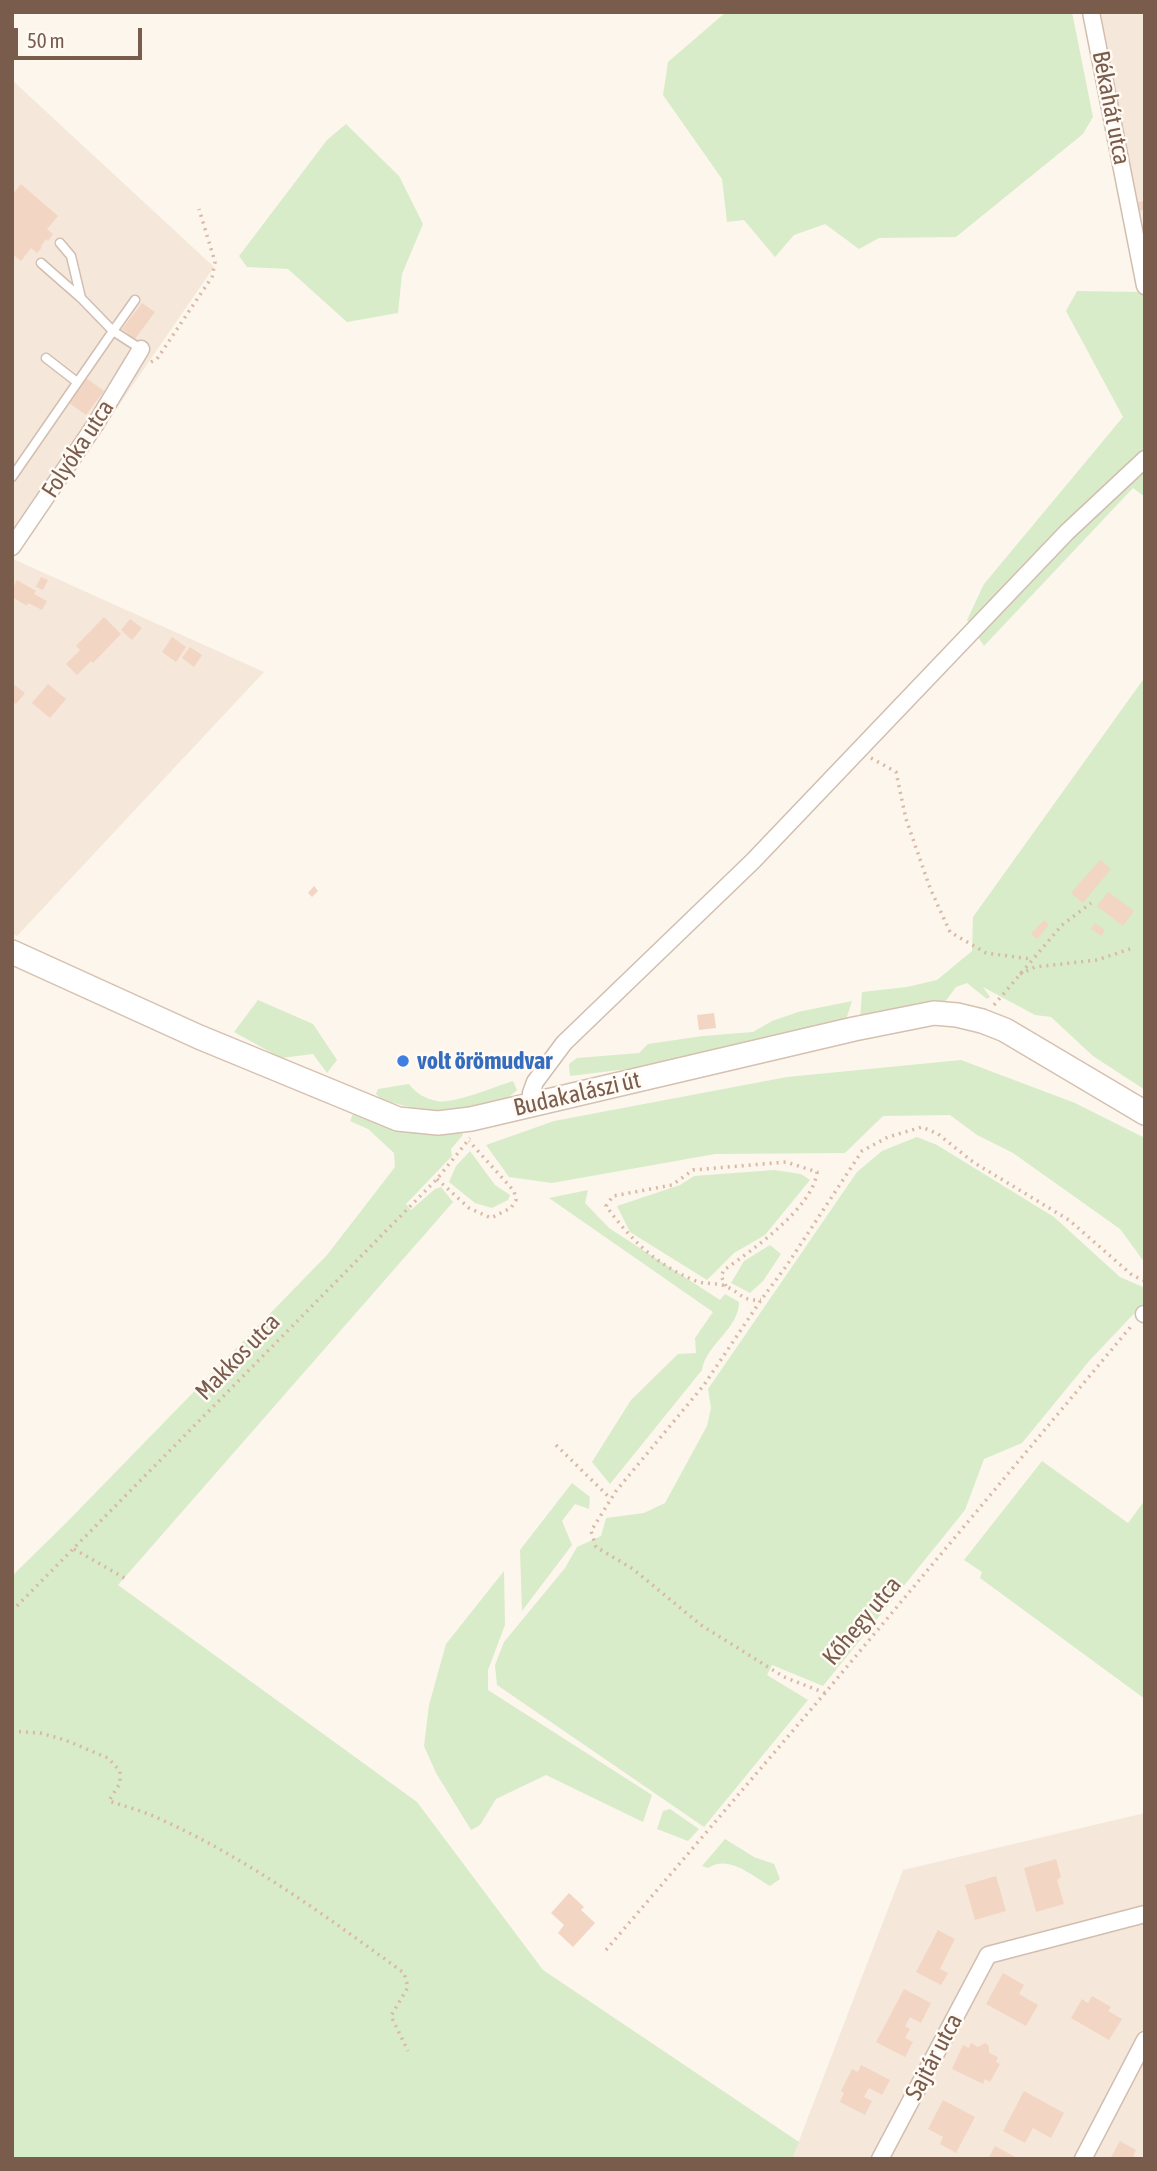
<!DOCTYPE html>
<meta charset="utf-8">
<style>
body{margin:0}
#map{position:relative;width:1157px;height:2171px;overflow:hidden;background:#fdf6ec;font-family:"Asap Condensed",sans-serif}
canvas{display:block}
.frame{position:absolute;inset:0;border:14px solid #7a5c4d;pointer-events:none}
.scale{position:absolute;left:14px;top:28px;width:128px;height:32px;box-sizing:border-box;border:4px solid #7a5c4d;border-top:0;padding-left:9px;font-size:21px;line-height:24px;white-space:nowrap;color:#7a5c4d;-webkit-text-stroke:5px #fffaf3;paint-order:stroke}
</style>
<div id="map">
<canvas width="1157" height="2171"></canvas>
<div class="frame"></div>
<div class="scale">50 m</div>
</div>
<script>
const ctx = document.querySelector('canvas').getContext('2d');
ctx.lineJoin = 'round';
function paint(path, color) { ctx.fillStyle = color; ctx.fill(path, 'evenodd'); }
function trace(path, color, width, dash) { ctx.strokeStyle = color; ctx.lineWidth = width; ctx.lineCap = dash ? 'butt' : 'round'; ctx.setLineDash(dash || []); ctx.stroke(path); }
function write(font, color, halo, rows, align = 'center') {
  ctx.font = font + ' "Asap Condensed",sans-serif'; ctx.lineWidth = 5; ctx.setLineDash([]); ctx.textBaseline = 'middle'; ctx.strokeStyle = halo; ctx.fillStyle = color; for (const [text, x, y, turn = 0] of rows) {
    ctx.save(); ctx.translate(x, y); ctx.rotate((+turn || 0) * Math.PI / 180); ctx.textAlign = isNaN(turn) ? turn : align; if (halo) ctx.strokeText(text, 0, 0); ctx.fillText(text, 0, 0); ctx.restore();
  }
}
paint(new Path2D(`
 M1089,12H1145V299L1140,259Z
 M12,80L214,267L13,559L264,672L17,936L12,934Z
 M1145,1813V2159H792L903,1870Z`), '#f5e8da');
paint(new Path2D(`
 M726,12H1072L1093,117L1083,134L956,237L879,238L859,249L825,224L794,235L775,257L744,220L727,222L722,179L663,95L668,62Z
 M346,124L399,176L423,224L402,274L398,313L347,322L288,269L247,267L239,256L327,140Z
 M1077,291L1144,292L1145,497L1133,488L984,646L967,620L984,584L1123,417L1066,311Z
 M1145,677V1090L1093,1056L1051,1017L1035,1015L983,987L990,997L987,999L967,983L956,987L945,1002L908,1008L860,1020L862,992L907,987L937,980L972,951L973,917Z
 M258,1000L313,1024L337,1060L327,1073L313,1054L281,1058L234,1032Z
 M852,1001L846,1020L644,1067L570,1076L569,1064L577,1058L639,1053L648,1044L703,1036L753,1032L772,1021L798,1012Z
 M961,1060L1075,1103L1145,1138V1263L1120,1229L1013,1153L977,1135L950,1115L883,1116L845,1153L715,1154L552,1183L509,1177L486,1145L554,1121L787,1077Z
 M513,1081L517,1090L500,1105L429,1112L382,1100L376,1094L378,1089L409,1084C416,1093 425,1099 437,1101C451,1105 497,1086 513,1081Z
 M354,1112L461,1131L463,1135L451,1149L452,1156L406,1204L411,1210L435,1189L441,1187L453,1202L118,1585L417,1802L543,1970L799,2142L792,2159H12V1576L67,1522L327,1255L395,1167L394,1153L368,1129L350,1121Z
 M917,1137L937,1145L1054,1217L1120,1277L1145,1288V1302L1090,1360L1022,1443L984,1459L965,1510L823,1686L772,1665L767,1675L808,1700L704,1827L497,1685L495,1665L504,1642L565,1568L577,1547L601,1536L606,1518L644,1513L665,1503L707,1426L711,1408L708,1389L857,1172L882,1151Z
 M470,1151L495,1185L510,1195L508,1200L492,1208L475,1203L449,1182L456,1166Z
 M774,1170L801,1174L810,1180L765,1235L734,1253L707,1280L630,1232L617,1206L680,1185L694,1176Z
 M588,1190L585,1203L609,1228L720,1300L725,1294L739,1302C739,1329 706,1344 702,1370L610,1484L592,1462L631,1400L678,1354L696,1353L695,1338L713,1312L549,1198Z
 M770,1245L781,1254L763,1281L750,1293L731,1283L744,1261Z
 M1042,1461L1128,1523L1145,1500V1699L980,1578L982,1572L964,1560Z
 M572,1483L590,1497L589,1509L575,1504L562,1521L572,1545L522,1611L520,1550Z
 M504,1571L505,1625L488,1670V1690L652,1795L643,1822L546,1775L496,1799L480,1825L471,1830L436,1773L424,1746L429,1705L446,1644Z
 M670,1809L699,1829L688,1841L657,1829L663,1811Z
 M725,1839L754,1857L774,1864L780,1879L770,1886C752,1876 729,1854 708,1868L702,1866Z`), '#d8ecc9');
paint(new Path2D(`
 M21,184L58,216L47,229L53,234L48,241L46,239L41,246L42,247L37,253L31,248L21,261L12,254V195Z
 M1143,201L1144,210L1134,212L1133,203Z
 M142,303L155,312L135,339L122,329Z
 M86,378L104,391L86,415L69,403Z
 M41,577L48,580L43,590L36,587Z
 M17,580L36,591L34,594L47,601L42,610L28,603L27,606L12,597V585L14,586Z
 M104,617L121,634L93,663L91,661L77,675L66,664L80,650L76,646Z
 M130,619L142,628L132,640L121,630Z
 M172,637L186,647L176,662L162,652Z
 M190,647L202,655L194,667L182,658Z
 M12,683L25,693L16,704L12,701Z
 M48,684L66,699L50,718L32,703Z
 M1100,860L1111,869L1083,903L1071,893Z
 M314,886L318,891L312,897L308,893Z
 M1108,892L1134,911L1123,926L1097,906Z
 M1044,920L1049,925L1037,939L1031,934Z
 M1095,923L1105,930L1101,936L1091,929Z
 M714,1013L716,1028L699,1030L697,1015Z
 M1056,1859L1061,1877L1057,1880L1064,1904L1036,1912L1024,1868Z
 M996,1876L1006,1911L975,1920L965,1885Z
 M569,1893L584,1907L581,1910L595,1923L573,1947L558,1933L564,1925L551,1913Z
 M938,1930L955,1939L940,1969L948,1973L941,1985L916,1972Z
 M1003,1973L1024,1985L1019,1994L1038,2005L1026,2026L986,2004Z
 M904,1989L931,2003L921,2023L910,2017L905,2026L910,2029L905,2038L913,2042L905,2057L876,2042Z
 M1092,1996L1111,2007L1108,2011L1122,2019L1109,2040L1071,2018L1082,1999L1088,2003Z
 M971,2043L978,2047L985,2043L989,2046V2053L998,2057L996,2062L1000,2064L990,2082L985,2079L983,2084L952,2069L963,2045L969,2048Z
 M861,2065L890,2080L882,2095L869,2088L864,2097L872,2101L865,2115L840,2102L844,2093L841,2091L852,2069L858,2072Z
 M1024,2091L1064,2113L1051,2138L1033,2128L1025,2143L1003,2131Z
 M943,2100L975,2117L956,2153L940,2144L943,2137L928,2129Z
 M1120,2141L1136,2150L1133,2156L1139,2159H1110Z
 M995,2146L1019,2159H988Z`), '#f3d5c3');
const service = new Path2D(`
 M60,243L71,256L81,298L113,331L135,300
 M41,263L81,298
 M46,358L77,382
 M12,477L113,331L141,349`);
const minor = new Path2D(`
 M1091,12L1145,286
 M12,547L95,425L141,349
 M531,1106V1093L535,1082L564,1043L753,861L1067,532L1145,459
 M1144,1314H1145
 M880,2159L988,1955L1145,1914
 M1083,2159L1145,2040`);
const secondary = new Path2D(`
 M12,952L199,1037L398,1119L438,1123L471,1119L854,1029L934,1013L957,1015L982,1021L1005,1030L1145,1113`);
trace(service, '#d1beb0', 11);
trace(minor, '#d1beb0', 19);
trace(secondary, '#d6c0b0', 26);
trace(new Path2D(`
 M151,362L157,359L212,277L215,262L199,209
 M871,758L896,772L906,819L930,888L950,932L986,953L1031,959
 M1020,974L1035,967L1097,960L1130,949
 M994,1005L1062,925L1091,903
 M437,1179L469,1208L491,1218L511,1208L516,1200L514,1191L469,1141
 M726,1286L721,1276L724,1270C752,1250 813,1208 817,1172L786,1162L693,1170L672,1185L613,1196L606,1206C631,1240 656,1265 696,1281C706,1285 718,1282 727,1287C743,1294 741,1301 761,1300
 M556,1445L611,1499
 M74,1549L128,1580
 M12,1611L437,1179L470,1138
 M825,1693L784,1677L701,1625L633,1569L596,1547L591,1531L616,1491L704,1385L761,1300L787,1265L862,1151L888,1137L922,1127L938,1134L973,1162L1069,1220L1132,1275L1145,1281
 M12,1731L40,1733L65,1740L108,1758L120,1771V1783L109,1801C126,1807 144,1811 160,1819C247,1858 327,1917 404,1973L408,1987L391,2016L408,2051
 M606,1950L825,1693L1133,1324`), '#d9b8a5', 3.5, [2, 5]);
trace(service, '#fff', 8);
trace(minor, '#fff', 16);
trace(secondary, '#fff', 23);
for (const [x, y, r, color] of [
 [403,1061,7,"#3f7fe0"]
]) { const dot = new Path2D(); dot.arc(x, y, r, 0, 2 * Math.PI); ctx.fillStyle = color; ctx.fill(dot); trace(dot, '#fffaf3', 2.5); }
write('24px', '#7a5c4d', '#fffaf3', [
 ["Békahát utca",1111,108,79],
 ["Folyóka utca",78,449,-57],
 ["Budakalászi út",577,1094,-13],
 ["Makkos utca",238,1357,-46],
 ["Kőhegy utca",862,1621,-50],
 ["Sajtár utca",934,2057,-62]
]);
write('bold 24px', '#366cbe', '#fffaf3', [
 ["volt örömudvar",417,1061]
], 'left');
</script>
